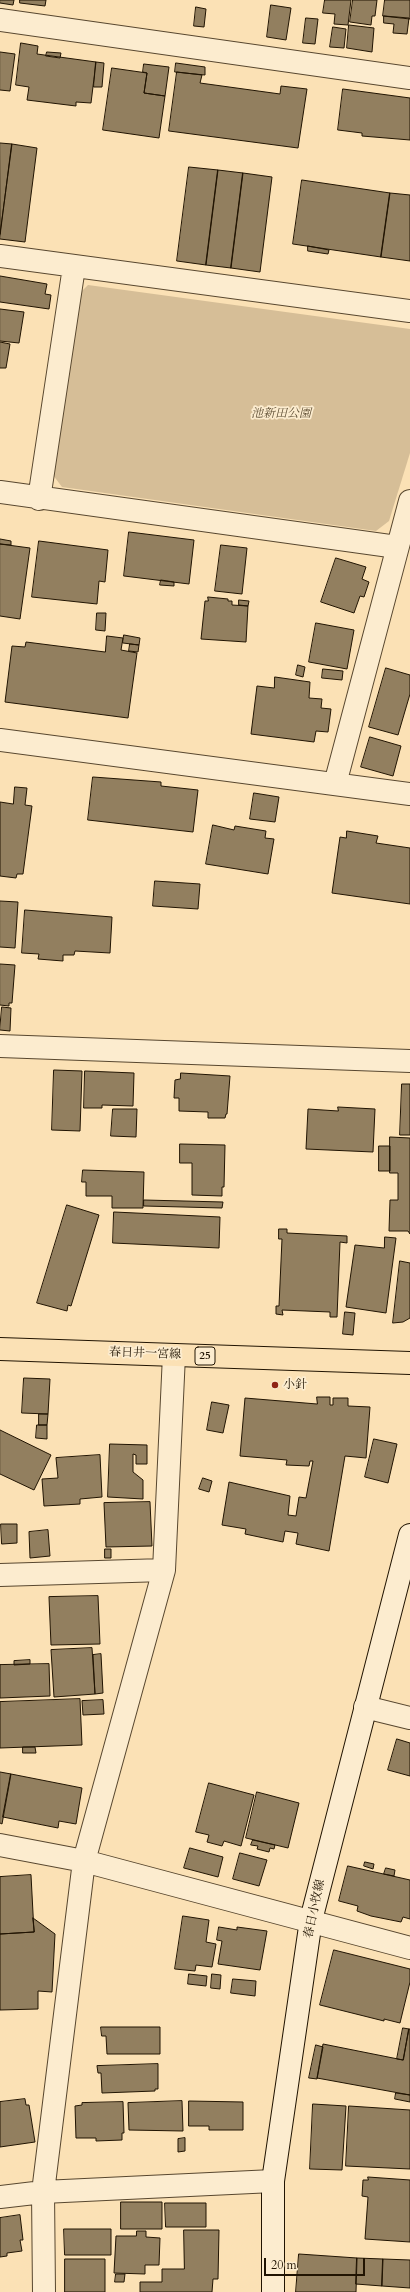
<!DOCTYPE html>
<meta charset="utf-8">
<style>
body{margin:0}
#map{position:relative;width:410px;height:2292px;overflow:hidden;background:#fbe1b5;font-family:Cardo,serif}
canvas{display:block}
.scale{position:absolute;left:264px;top:2258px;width:101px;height:18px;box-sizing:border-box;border:2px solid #211402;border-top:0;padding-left:5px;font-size:12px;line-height:14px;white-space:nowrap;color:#211402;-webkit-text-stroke:3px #fceccf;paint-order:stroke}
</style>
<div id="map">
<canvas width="410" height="2292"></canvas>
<div class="scale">20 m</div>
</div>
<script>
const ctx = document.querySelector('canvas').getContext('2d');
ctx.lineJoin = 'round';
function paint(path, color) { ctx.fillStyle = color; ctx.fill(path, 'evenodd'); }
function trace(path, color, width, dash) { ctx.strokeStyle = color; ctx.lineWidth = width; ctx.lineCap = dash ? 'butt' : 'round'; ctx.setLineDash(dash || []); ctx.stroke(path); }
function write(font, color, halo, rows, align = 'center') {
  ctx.font = font + ' Cardo,"Noto Serif JP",serif'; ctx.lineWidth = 3.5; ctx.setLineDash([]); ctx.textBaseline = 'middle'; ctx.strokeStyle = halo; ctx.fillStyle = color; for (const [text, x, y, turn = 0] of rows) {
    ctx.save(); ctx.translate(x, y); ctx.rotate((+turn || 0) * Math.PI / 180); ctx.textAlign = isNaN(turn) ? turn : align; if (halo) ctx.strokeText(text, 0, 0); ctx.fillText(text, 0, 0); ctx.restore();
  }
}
paint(new Path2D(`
 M88,285L410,329V453L389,521L376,531L62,487L53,475L77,296Z`), '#d6be97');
const building = new Path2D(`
 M0,0H14L13,5L0,3Z
 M20,0H46L45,6L20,3Z
 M325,0H351L348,25L334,24L335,14L323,13Z
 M353,0H377L375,16H372L371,25L350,22Z
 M385,0H410V19L383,16Z
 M271,5L291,8L286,40L267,37Z
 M196,7L206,9L204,27L194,26Z
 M384,16L409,18L407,34L393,33L394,24L384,23Z
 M306,18L318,19L315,44L303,43Z
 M349,25L374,28L372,52L347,48Z
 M333,27L346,29L344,48L330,47Z
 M21,43L38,46L37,54L96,62L91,103L76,102V106L27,100L29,87L16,85Z
 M0,52L15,54L10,91L0,90Z
 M47,52L61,53L60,58L46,56Z
 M96,62L104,63L102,87H94Z
 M176,63L205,67V75L175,72Z
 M144,64L169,67L165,96L144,93L147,73L143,72Z
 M112,68L147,73L144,93L165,96L159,138L103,130Z
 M177,72L202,75L200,83L280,94L281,86L307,89L298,148L169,131Z
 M343,89L410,98V140L362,136V133L338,130Z
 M0,143L12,144L0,234Z
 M12,144L37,148L25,242L0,239Z
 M189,167L218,170L206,265L177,261Z
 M218,170L243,173L231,268L206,265Z
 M243,173L272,177L260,272L231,268Z
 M302,180L390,193L381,257L293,244Z
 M390,193L410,195V261L381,257Z
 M308,246L329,250L328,254L308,251Z
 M0,276L47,284L45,294L51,295L49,309L0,302Z
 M0,309L24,312L19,343L0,341Z
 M0,342L10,344L6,368H0Z
 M129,532L194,540L189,584L124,576Z
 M0,539L11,541V545L0,544Z
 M39,541L108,550L105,582L99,581L97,604L32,597Z
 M0,544L30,548L20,619L0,616Z
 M221,545L247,548L242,594L215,591Z
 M336,558L366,567L362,579L369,582L364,597L360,596L354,613L321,602Z
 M161,580L174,582V586L160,585Z
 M208,597L228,599V601H232V605L248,606L246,642L201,639L205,601H208Z
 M239,600L249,601L248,606L239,605Z
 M97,613H106L105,631L96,630Z
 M316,623L354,630L347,669L309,662Z
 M124,635L140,638L139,645L123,643Z
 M107,636L123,638L121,650L137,653L128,718L5,702L12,646L25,647L26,642L105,652Z
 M130,644L139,645L138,652L129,651Z
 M298,665L305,667L303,677L296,675Z
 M386,668L410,675V694L398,735L369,727Z
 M323,669L343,671L342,680L322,678Z
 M275,677L310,682L309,698L322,699L321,708L331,709L328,732L316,731L314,742L251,734L257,686L274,688Z
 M370,737L401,746L393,776L361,767Z
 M93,777L161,782V786L198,790L193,832L88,820Z
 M15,787L27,788L25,805L32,806L23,874H17L16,878L0,876V802L13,804Z
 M254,793L279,797L275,822L250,819Z
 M213,825L234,830L235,826L266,831L265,838L274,839L268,874L206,864Z
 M347,831L378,836L376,843L410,848V904L332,893L340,837L346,838Z
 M155,881L200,884L198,909L153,906Z
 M0,901L18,902L15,948L0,947Z
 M25,910L112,917L110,953L75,951L74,955H63V961L38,959L39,954L22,953Z
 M0,964L15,965L12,1003H9V1006L0,1005Z
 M2,1007L11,1008L10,1031L0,1030Z
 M54,1070L82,1071L80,1131L52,1130Z
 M85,1071L134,1073L133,1106L102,1105V1108H84Z
 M181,1073L230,1076L227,1114H226L225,1118H208V1112L179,1111V1098H174L175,1080L180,1079Z
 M402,1084H410V1135H400Z
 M338,1107L375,1109L373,1152L306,1149L308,1109L338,1111Z
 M113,1109H137L136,1137L111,1136Z
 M390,1137L410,1138V1234L408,1231H389L390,1200H398V1173H390Z
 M180,1144L225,1145L224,1187H222V1196L192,1195V1163H180Z
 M379,1146H390V1171H379Z
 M83,1170L144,1172L143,1208H112V1196H86V1182H82Z
 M144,1200L223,1202L222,1208L144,1206Z
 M67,1205L99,1215L71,1306L68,1305L67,1311L37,1303Z
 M114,1212L220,1217L219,1248L113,1243Z
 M279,1229H287V1233L347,1236V1243L340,1242L337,1317H330V1312L282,1310L283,1315L276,1314V1306H279L282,1239H279Z
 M385,1237L396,1238L386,1313L346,1307L355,1245L384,1248Z
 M400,1261L410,1263V1318L403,1322L393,1323Z
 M345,1312L355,1313L353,1335L343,1334Z
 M24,1378L50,1379L48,1414L22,1413Z
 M317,1397H330V1405H333V1398H348V1406L370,1407L366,1458L345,1456L329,1551L296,1544L298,1533L285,1531L283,1542L245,1534L246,1529L222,1525L229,1482L290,1496L288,1515L296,1516L299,1497L306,1498L313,1461H310L309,1466L286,1465L287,1460L240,1456L245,1398L317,1404Z
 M212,1402L229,1405L223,1433L207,1430Z
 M39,1414H48L47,1425H39Z
 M37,1425H47V1439L36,1438Z
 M0,1430L51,1455L34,1490L0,1474Z
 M374,1439L397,1444L388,1483L365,1477Z
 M110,1444L147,1445V1464H136V1455L133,1454V1472L143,1480V1499L108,1497Z
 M100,1455L102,1497L80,1499V1504L44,1506L42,1479L58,1478L56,1458Z
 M203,1478L212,1481L209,1492L199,1489Z
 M150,1502L152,1546L106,1547L104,1503Z
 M1,1524H17V1543L2,1544Z
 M48,1530L50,1556L30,1558L29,1532Z
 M105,1549H111V1558H105Z
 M98,1596L100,1644L51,1645L49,1597Z
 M92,1648L95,1694L54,1697L51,1650Z
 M101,1654L103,1693L95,1694L93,1655Z
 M30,1660V1664L14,1665V1661Z
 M49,1664L50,1696L0,1698V1665Z
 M80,1699L82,1745L0,1748V1702Z
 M103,1700L104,1714L83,1715L82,1701Z
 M397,1739L410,1743V1776L388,1770Z
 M23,1747H35L36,1753H23Z
 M0,1772L11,1774L2,1824L0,1823Z
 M11,1774L82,1788L76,1824L59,1821L58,1828L3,1817Z
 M209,1783L254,1795L241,1846L224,1841L222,1846L207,1842L209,1835L196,1832Z
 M257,1792L299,1803L288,1848L246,1838Z
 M253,1840L275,1845L274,1849L270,1848L269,1852L257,1849L258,1846L251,1845Z
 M190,1848L223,1857L218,1877L184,1868Z
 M240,1853L267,1860L259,1886L233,1879Z
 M365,1862L374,1864L373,1869L364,1866Z
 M348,1866L410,1880V1919L403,1917L401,1922L371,1916L357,1911L358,1906L339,1901Z
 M386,1868L395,1870L394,1876L384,1874Z
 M31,1875L34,1932L0,1934V1877Z
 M183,1916L209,1920L206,1942L216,1944L212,1967L196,1965L195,1971L175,1969Z
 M33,1918L55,1934L52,1992L38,1991V2009L0,2010V1934L34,1932Z
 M219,1927L237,1930V1927L267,1931L260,1970L218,1964L222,1941L217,1940Z
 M334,1950L410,1969V1982L400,2023L384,2019V2021L320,2005Z
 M189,1974L207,1976L206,1986L188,1984Z
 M212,1974L221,1975L220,1989L211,1988Z
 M233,1979L256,1981L255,1996L231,1993Z
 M101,2027H160V2054H107L106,2036H102Z
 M403,2028L409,2029L403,2060L397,2059Z
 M409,2029H410V2095L317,2078L323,2044L403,2060Z
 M316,2045L323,2047L317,2079L309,2078Z
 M158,2064V2089H155V2091L102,2093L101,2073H98L97,2066Z
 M396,2093L410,2095V2102L395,2099Z
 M25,2099L26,2105H29L35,2142L0,2147V2102Z
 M182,2101L183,2131L129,2130L128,2103Z
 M189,2101L243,2102V2130H209V2126H189Z
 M123,2102L124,2133H122V2140L96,2141V2138H76L75,2106L82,2105V2103Z
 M313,2104L346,2106L342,2170L310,2169Z
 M349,2106L410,2110V2169L346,2166Z
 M185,2138V2151L178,2152V2139Z
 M368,2177L410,2180V2242L365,2239L368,2197L362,2196L363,2180H368Z
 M121,2202H162V2229H121Z
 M165,2203H206V2227H166Z
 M20,2215L23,2240H20L22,2251L7,2253V2256L0,2257V2218Z
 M64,2229H111V2255H65Z
 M184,2230H219L218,2279H213L212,2292H140V2282H162V2269H184Z
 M137,2231H146V2237L160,2238L159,2265H145V2274L114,2273L116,2236H136Z
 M299,2254L357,2258L356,2292H296Z
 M357,2258L383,2259L382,2286L356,2284Z
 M65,2259H105V2292H65Z
 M383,2259L410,2260V2288L382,2286Z
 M116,2274H125L124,2282H115Z`);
paint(building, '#927f5f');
trace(building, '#211402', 1);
const street = new Path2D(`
 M0,20L410,78
 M0,256L410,311
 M0,492L397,547
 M39,499L74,267
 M0,740L410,794
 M335,784L410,501
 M0,1046L410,1061
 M164,1570L174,1355
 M0,1575L164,1570L84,1861L43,2192L44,2292
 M365,1707L410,1718
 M0,1845L84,1861L410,1948
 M0,2197L43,2192L273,2181`);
const secondary = new Path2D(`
 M273,2292V2181L311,1920L410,1535`);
const primary = new Path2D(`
 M0,1349L410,1363`);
trace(street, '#58472f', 24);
trace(secondary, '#211402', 24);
trace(primary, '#211402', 24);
trace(street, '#fceccf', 22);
trace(secondary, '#fceccf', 22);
trace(primary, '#fbe1b5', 22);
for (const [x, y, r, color] of [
 [275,1385,4,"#8f2418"]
]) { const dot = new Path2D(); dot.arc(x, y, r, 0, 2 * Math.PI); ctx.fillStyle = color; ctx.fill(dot); trace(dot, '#fceccf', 1.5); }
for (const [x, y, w] of [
 [205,1356,20]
]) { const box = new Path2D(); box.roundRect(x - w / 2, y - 9, w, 18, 3); ctx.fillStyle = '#fceccf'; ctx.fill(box); trace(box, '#211402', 1); }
write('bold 11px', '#211402', null, [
 ["25",205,1356]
]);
write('italic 12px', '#605036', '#fceccf', [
 ["池新田公園",281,414]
]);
write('12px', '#211402', '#fceccf', [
 ["春日井一宮線",145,1354,2],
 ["春日小牧線",315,1909,-78]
]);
write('12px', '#211402', '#fceccf', [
 ["小針",283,1385]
], 'left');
</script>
